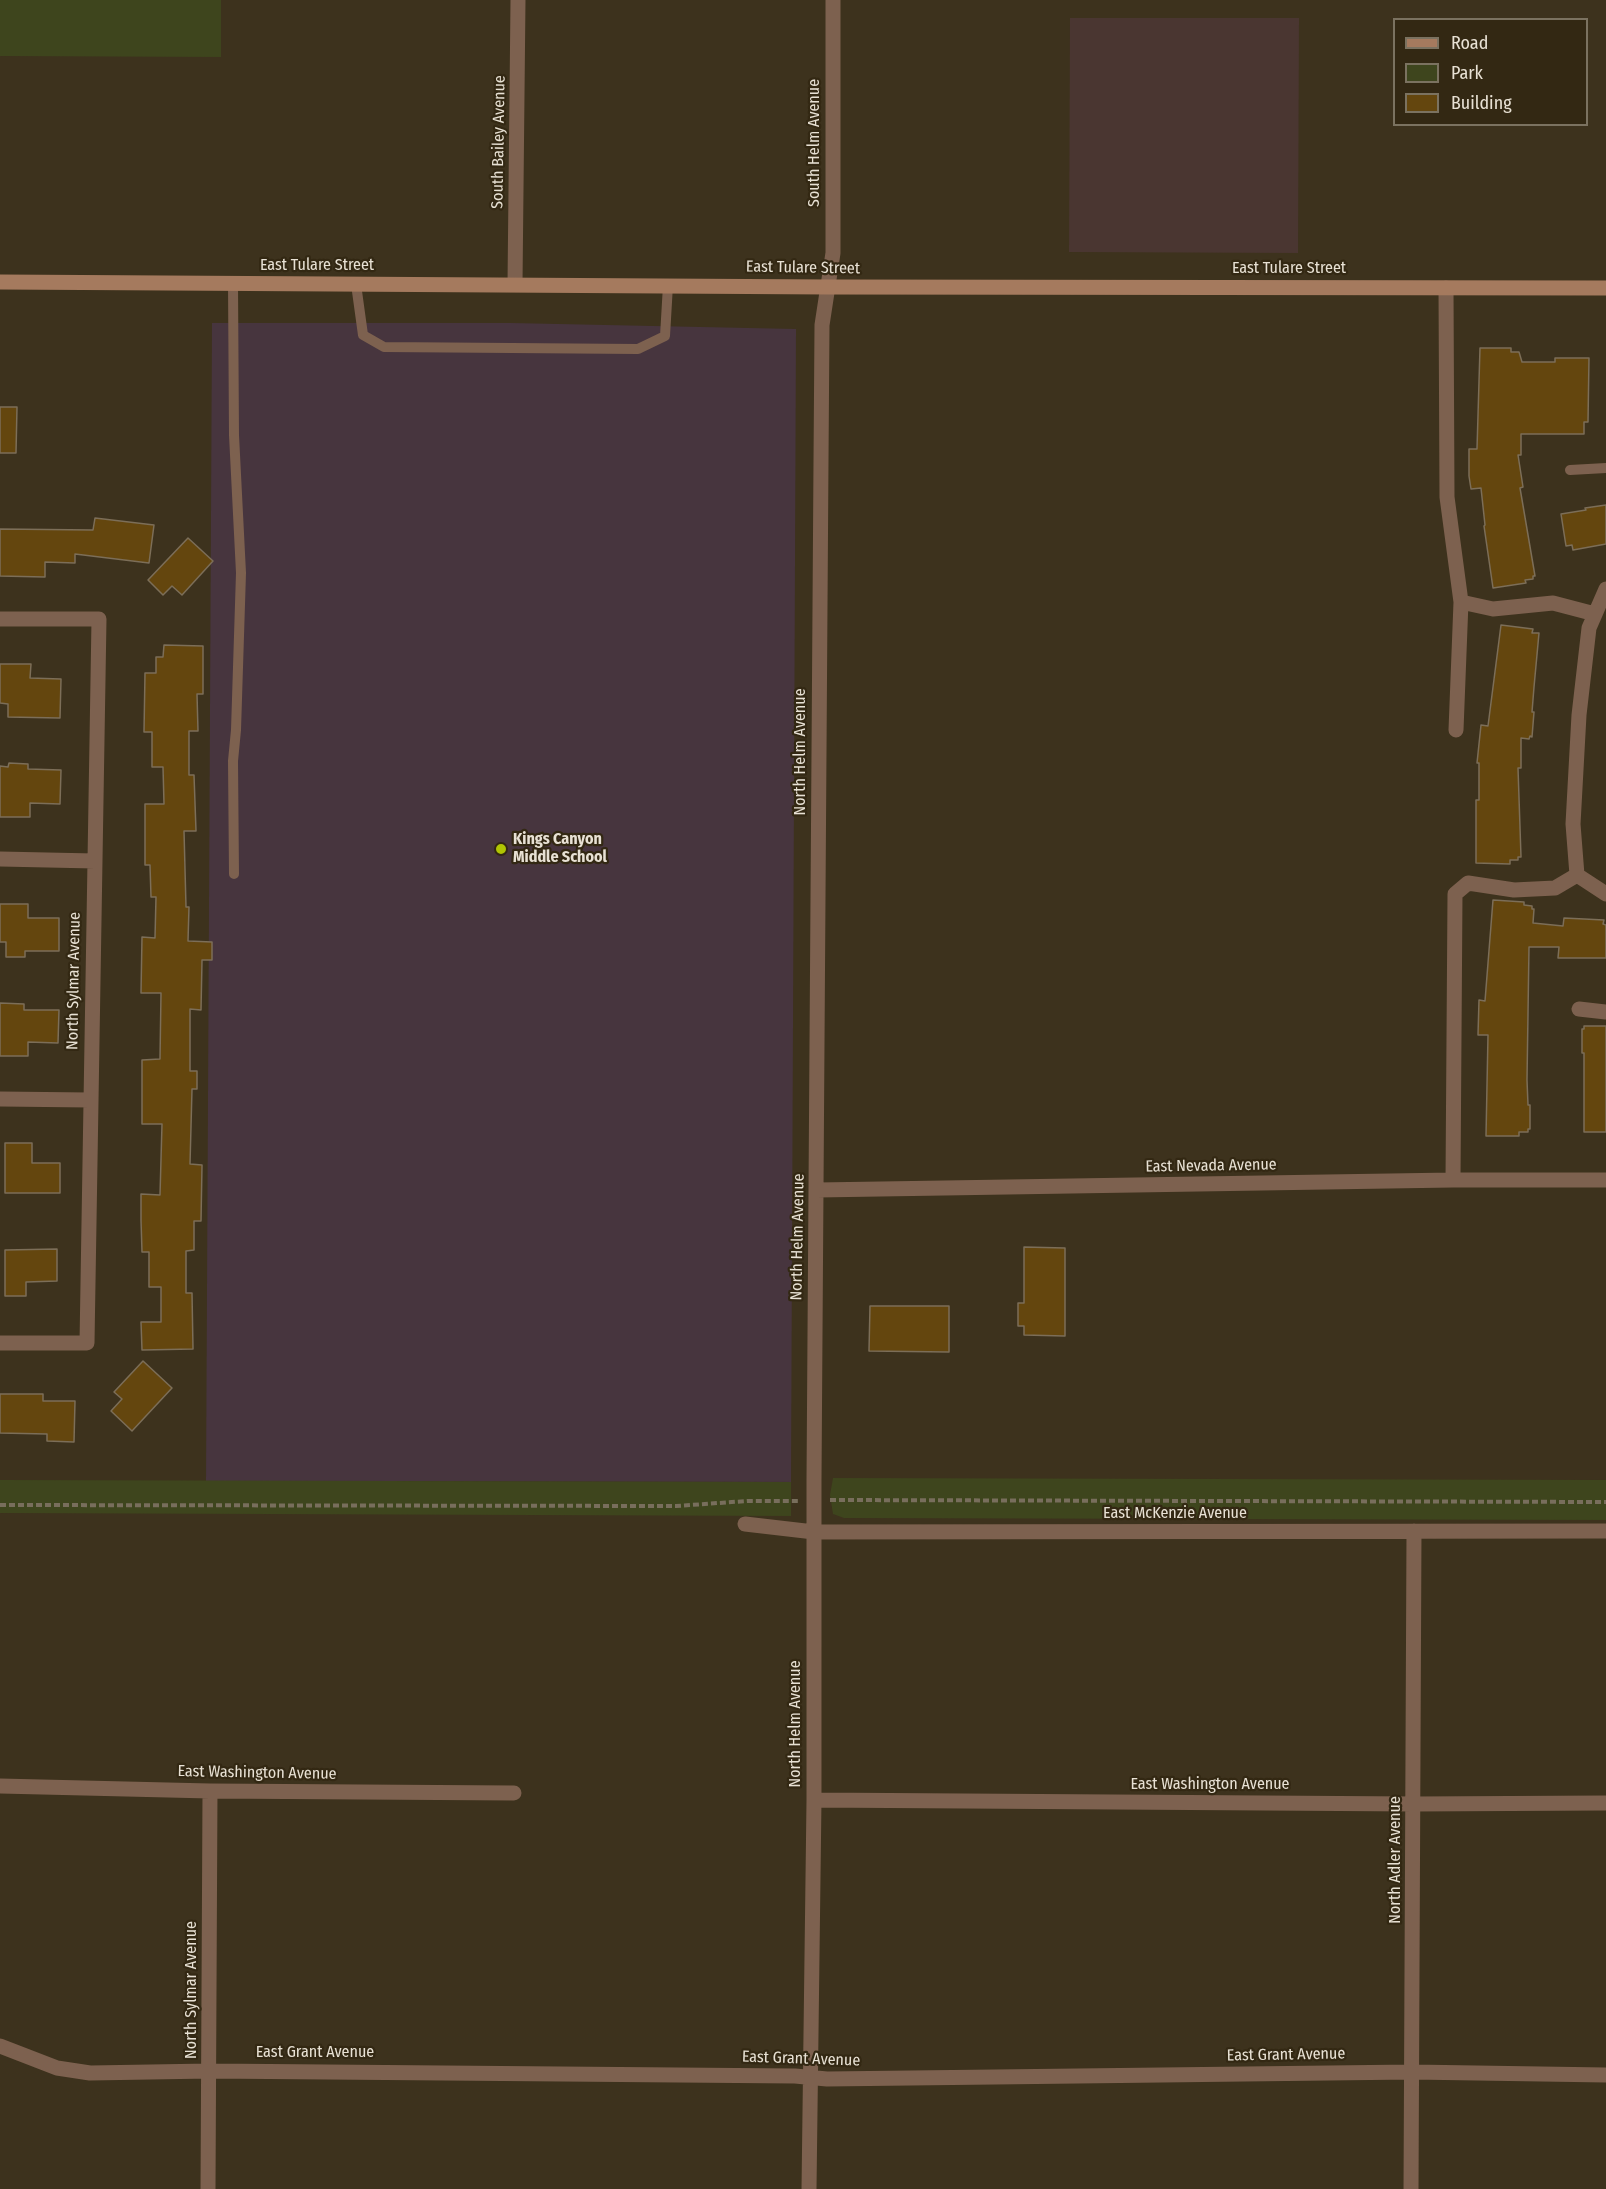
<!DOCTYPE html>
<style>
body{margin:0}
#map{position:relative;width:1606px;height:2189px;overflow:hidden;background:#3d321d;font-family:"Fira Sans Condensed",sans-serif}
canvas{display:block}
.legend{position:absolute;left:1393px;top:18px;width:195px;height:108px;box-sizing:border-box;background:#332813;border:2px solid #7b7260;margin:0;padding:8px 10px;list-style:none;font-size:18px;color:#e8e1d4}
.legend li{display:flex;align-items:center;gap:12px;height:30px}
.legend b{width:30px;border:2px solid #7b7260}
</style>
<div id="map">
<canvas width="1606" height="2189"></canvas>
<ul class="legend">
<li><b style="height:8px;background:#a57a5e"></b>Road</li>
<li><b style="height:16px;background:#3e451d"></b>Park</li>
<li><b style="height:16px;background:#64460e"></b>Building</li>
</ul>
</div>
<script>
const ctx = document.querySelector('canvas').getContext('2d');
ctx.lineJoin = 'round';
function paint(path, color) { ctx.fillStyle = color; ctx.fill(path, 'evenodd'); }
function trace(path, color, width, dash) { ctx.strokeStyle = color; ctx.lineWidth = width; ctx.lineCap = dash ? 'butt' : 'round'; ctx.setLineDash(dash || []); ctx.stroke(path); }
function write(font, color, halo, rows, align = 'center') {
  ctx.font = font + ' "Fira Sans Condensed",sans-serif'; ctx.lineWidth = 4.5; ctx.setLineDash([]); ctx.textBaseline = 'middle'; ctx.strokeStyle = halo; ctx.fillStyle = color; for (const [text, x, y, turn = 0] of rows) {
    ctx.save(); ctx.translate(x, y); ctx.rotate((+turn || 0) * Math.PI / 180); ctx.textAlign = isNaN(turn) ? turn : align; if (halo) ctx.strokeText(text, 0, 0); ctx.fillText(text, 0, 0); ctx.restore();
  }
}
paint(new Path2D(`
 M1070,18H1299L1298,253L1069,252Z`), '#4a3631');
paint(new Path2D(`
 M212,323H511L796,329L791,1482L206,1481Z`), '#47353e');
paint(new Path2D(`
 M0,0H221V57L0,56Z
 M833,1478L1606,1480V1520L844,1518L833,1514L830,1495Z
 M0,1480L791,1482V1516L0,1513Z`), '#3e451d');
const building = new Path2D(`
 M1480,348H1511V352H1519L1522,362H1555V358H1589L1588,422H1584V434H1521V455H1518L1523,487L1520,488L1535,576H1533V579L1525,580L1526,583L1493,588L1484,526L1485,525L1481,488L1471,489L1469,476V449H1477Z
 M0,407H17L16,453H0Z
 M1606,505V544L1573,550L1572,545L1566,546L1561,514L1586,510L1585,508Z
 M95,518L154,525L149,563L75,554V563L45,562V577L0,576V529L93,530Z
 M188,538L213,561L182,595L172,586L163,595L148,580Z
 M1501,625L1533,629L1532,633H1539L1534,687L1532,712H1534L1532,737L1530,736L1529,739L1521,738V768H1518L1521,857H1518V860H1510V864L1476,863V800H1479V763H1477L1481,725L1488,726Z
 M164,645L203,646V694H197L198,731H189V775H194L196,831H184L186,907H189L188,941L212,942V960H202L201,1010L190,1009V1071H197V1089H192L190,1164L202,1165L201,1221H194V1250L186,1251V1293H192L193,1349L142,1350L141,1322H161V1287H149V1252H142L141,1220V1194L160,1195L162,1124H142V1060L160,1059L161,993H141L142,937L155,938L156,897H151L150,865H145V804H164L163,767H152V732H144L145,673H156V657H163Z
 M0,664H31L30,678L61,679L60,718L8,717V704L0,703Z
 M9,763L28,764V769L61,770L60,804L30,803V817H0V766L8,767Z
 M1493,900L1524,902V905L1532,906V909H1534L1533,923L1563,926L1564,918L1604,920L1603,924L1606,925V958H1558L1559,947H1529L1527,1080L1528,1105H1530V1129H1528V1132H1519V1136H1486L1488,1035H1478L1479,1000L1485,1001Z
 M0,904H28V918H59V951H25V957H6V942H0Z
 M0,1003L24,1004V1010H59L58,1043L28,1042V1056H0Z
 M1584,1026H1606V1132H1584V1053H1582V1029H1584Z
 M5,1143H32V1163H60V1193H5Z
 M1024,1247L1065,1248V1336L1024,1335V1326H1018V1303H1024Z
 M57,1249V1281L26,1282V1296H5V1250Z
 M870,1306H949V1352L869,1351Z
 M143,1361L172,1388L132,1431L111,1411L122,1399L114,1392Z
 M0,1394H43V1401H75L74,1442L47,1441V1434L0,1433Z`);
paint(building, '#64460e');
trace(building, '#7c6e58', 1.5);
trace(new Path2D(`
 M830,1500L1606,1502
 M0,1505L676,1506L747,1501H798`), '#786e5c', 4, [6, 3]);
trace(new Path2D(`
 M233,284L234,435L241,573L236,730L233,761L234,874
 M356,284L363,335L384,347L638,349L665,336L668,285
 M1570,470L1606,468`), '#7d614f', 10);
trace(new Path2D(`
 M515,284L518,0
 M1446,288L1447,497L1461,602L1493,609L1553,603L1595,614
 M1606,589L1589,628L1579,715L1573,824L1577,875L1606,894
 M0,619H99L87,1343H0
 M1456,730L1461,602
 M0,859L95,861
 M1579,1009L1606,1012
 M0,1099L90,1100
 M1453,1180L1455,894L1468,883L1514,890L1555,888L1577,875
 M817,1190L1453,1180H1606
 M745,1524L814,1532L1606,1531
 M0,1786L210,1791L514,1793
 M814,1800L1414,1804L1606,1803
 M0,2046L57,2068L90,2073L210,2071L795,2076L827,2079L1412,2072L1606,2075
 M208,2189L210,1791
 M809,2189L814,1800V1479L821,461L822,325L833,253V0
 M1411,2189L1414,1531`), '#7d614f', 15);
trace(new Path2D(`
 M0,282L829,287L1606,288`), '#a57a5e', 15);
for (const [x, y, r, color] of [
 [501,849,6,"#b0c503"]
]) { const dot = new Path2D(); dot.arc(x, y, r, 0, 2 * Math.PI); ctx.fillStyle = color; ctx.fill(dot); trace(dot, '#332813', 2); }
write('16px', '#e8e1d4', '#332813', [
 ["South Bailey Avenue",499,142,-89],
 ["South Helm Avenue",815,143,-90],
 ["East Tulare Street",317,266],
 ["East Tulare Street",803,268,1],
 ["East Tulare Street",1289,269],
 ["North Helm Avenue",801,752,-90],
 ["North Sylmar Avenue",74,981,-89],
 ["East Nevada Avenue",1211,1166,-1],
 ["North Helm Avenue",798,1237,-89],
 ["East McKenzie Avenue",1175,1514],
 ["North Helm Avenue",796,1724,-90],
 ["East Washington Avenue",257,1773,1],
 ["East Washington Avenue",1210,1785],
 ["North Adler Avenue",1396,1860,-90],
 ["North Sylmar Avenue",192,1990,-90],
 ["East Grant Avenue",315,2053],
 ["East Grant Avenue",1286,2055,-1],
 ["East Grant Avenue",801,2059,2]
]);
write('bold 16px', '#e8e1d4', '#332813', [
 ["Kings Canyon",513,840],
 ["Middle School",513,858]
], 'left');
</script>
